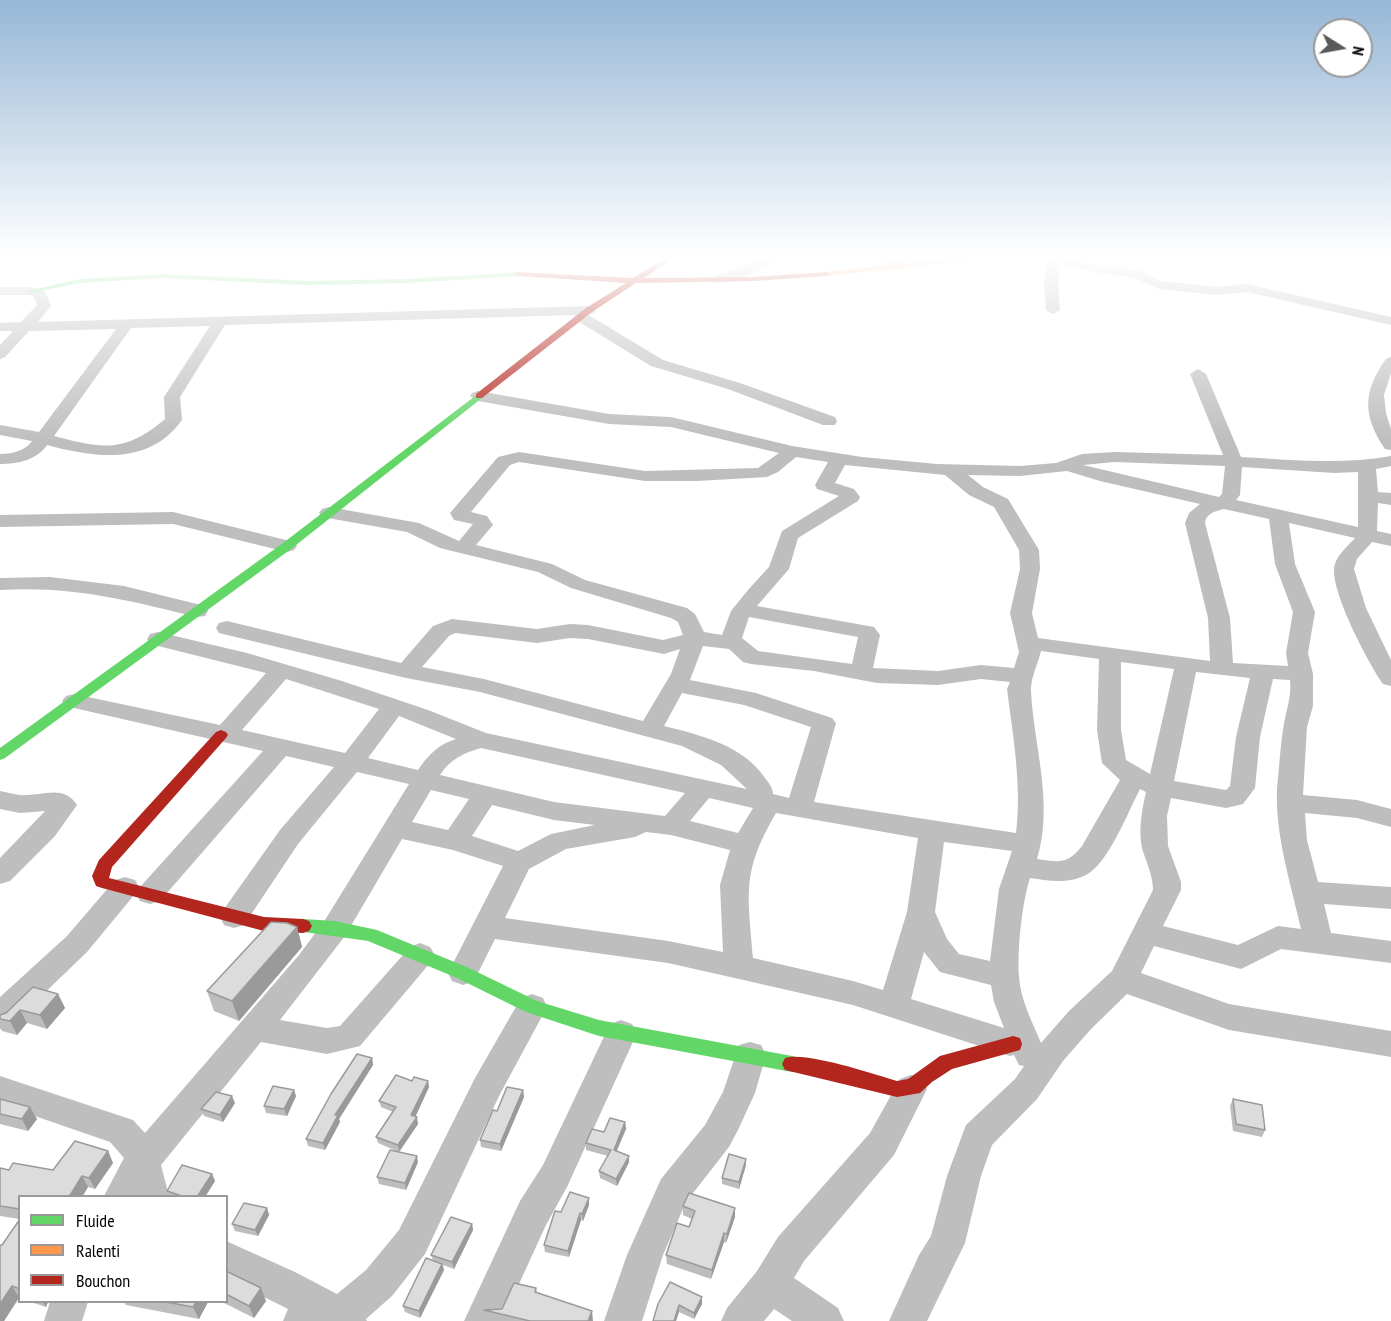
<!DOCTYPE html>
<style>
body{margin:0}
#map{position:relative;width:1391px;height:1321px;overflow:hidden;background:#fff;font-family:"PT Sans Narrow",sans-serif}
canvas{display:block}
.legend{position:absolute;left:18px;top:1195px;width:210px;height:108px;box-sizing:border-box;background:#fff;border:2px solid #999;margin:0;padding:8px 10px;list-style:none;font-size:18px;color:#000}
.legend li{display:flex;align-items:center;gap:12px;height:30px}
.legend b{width:30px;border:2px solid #999}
.north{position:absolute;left:1313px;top:18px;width:60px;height:60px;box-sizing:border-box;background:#fff;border:2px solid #999;border-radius:50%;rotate:101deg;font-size:16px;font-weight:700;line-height:24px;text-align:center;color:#000}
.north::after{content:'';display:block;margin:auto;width:21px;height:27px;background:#595959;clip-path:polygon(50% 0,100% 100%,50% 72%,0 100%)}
</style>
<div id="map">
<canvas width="1391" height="1321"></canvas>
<ul class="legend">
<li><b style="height:8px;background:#63d668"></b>Fluide</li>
<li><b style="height:8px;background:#ff974d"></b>Ralenti</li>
<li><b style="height:8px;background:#b3261e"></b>Bouchon</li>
</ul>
<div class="north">N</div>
</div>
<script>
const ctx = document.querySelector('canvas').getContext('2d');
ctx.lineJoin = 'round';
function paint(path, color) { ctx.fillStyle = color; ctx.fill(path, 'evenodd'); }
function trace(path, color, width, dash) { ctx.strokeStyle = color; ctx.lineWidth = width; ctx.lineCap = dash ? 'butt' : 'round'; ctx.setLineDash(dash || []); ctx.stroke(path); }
paint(new Path2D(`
 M764,258H779C769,268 726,286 713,283L711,280L713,277Z
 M874,258H892L909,266L902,270Z
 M1048,258H1070L1089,263L1138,270L1162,281L1216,287L1247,284L1391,317V325L1247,292L1216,295L1159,289L1135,278L1088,271L1060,263L1058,281L1060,310L1053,314L1046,310L1044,281Z
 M0,287H31L45,291L51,306L38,322L589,306L596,310L594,313L587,314L663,360L740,383L835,417L837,421L835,425H823L728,389L651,366L576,320L574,317L575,315L225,325L180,397L182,420C149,466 95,458 47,445C37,460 18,464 0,464V454C12,454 25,451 32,441L0,435V425L39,432L116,329L29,331L5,357L0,359V345L13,331H0V323L21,322L37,305L34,297L30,295H0ZM210,326L164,397L165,419C125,453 103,449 54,436L131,328Z
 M1391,357V373L1384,395L1386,413L1391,429V450L1385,449C1362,415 1363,391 1386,359Z
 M1198,369L1206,374L1241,457C1292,460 1341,465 1391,456V466L1376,469L1378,492L1391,493V505L1378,503L1377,531L1391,534V546L1372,542L1357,559L1354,569L1366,608L1391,660V686L1383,684C1369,664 1327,586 1335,564C1338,554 1348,546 1355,538L1289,523L1295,564L1315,612L1308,653L1313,674V706L1307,727L1303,795L1357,800L1391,809V827L1357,818L1305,813L1307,840L1318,882L1391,887V909L1324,904L1331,933L1391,941V963L1281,949L1241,969L1154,946L1141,973L1229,1004L1391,1031V1057L1229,1030L1127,994L1091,1029L1063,1061L1037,1099L992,1145L981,1176L965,1243L927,1321H889L919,1255L931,1236L947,1176L966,1125L1015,1079L1024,1066L1019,1065L1014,1055L1010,1056L853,1005L739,979L668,963L495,939L474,981L463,985L452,981L448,973L503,866L453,850L402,839L345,936L280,1020L327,1028L340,1026L410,947L420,943L430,947L435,955L430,963L360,1046L327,1054L261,1042L161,1165L169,1196H104L124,1158L110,1142L0,1104V1076L133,1120L145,1133L299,955L325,920L409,784L357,772L298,844L244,925L234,928L224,925L220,917L224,909L280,830L334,767L286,756L160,901L150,904L140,901L136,894L140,887L263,751L74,708L66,706L62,701L66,696L74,694L220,725L266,673L150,644L147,639L150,634L158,632L247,653L342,681L428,710L486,733L747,789L721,765L682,746L480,692L406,678L219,633L216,628L219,623L227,621L401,663L433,626L452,619L537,629L570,624L588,625L663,640L683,635L678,622L671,618L571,588L538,572L440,548L407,532L322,517L319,513L322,509L329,507L419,523L459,541L473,524L454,520L450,513L498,457L519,452L645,471L758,468L779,453L671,427L609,424L478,401L470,396L472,393L478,391L609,414L671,417L792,446L862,457L937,464L1020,466L1056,463L1082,454L1114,452L1223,455L1190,374ZM796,457L828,462L815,485L817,489L839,496L782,531L769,567L748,590L731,611L722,635L704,632L695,614L687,608L585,580L552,564L476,545L493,525L487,516L471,512L510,465L519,462L645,481H697L767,477L778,472ZM1114,462L1225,466L1222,494L1219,497L1083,465ZM845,465L945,475L969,495L994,507L1019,550L1020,569L1010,613L1019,652L1014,668L981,665L938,671L873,668L880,635L874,627L757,606L789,569L798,538L858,501L860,497L854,489L835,483ZM1242,467L1334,473L1358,472V527L1236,500L1240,495ZM1067,471L1100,481L1200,504L1189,513L1185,523L1208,618L1210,661L1038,638L1032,613L1040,569L1039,550L1008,499L983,487L968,475L1020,476ZM1224,509L1269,519L1275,564L1293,612L1286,653L1288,666L1233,663L1230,618L1205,523C1206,513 1216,511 1224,509ZM749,617L858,637L852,664L758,651L742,638ZM455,633L537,643L570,638L588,639L664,654L680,649L671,674L643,721L484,679L422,667L449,636ZM703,646L729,649L743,662L751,664L814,671L877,683L938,685L981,679L1010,682L1007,689C1013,736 1022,786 1016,833L814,802L836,723L832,718L756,693L690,680ZM1041,651L1099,659L1097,730L1102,763L1120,780L1082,846C1067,865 1059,862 1037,859C1054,804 1034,747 1031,692C1030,679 1038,664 1041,651ZM1121,662L1174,669L1150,774L1126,760L1121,730ZM1196,672L1250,678L1236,737L1230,786L1226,790L1174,781ZM286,679L379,709L345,753L242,730ZM1273,679L1290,680C1292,698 1285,713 1283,730C1280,749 1279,769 1277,789C1275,836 1291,884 1301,929L1278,926L1238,945L1163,926L1181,890V882L1168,846L1167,816L1171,798L1226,808L1243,804L1255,788L1260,737ZM682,693L744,705L811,727L789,798L773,794C773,788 769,783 765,778C743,745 700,735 664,726ZM399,716L456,739C439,744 428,755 418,770L368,758ZM481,748L685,793L665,816L554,802L440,775C450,759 464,753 481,748ZM1140,789L1146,792C1142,810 1138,830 1142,848C1146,862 1153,875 1153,890L1112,971L1069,1011L1041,1043C1032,1021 1020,999 1019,976C1017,949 1022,903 1030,878C1049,881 1068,884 1086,875C1108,864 1128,812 1140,789ZM431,790L469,799L448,830L412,822ZM709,798L753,808L738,833L690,821ZM492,805L554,820L595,825L551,834L518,851L472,836ZM776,813L918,838L907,912L883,990L853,981L753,958C748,893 741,873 776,813ZM646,832L671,835L730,850L720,885L723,952L668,941L505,918L529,869L566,849L635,837ZM944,842L1012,851L999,889L990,961L959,954L947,939L935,912ZM924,952L940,972L991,985L994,1002L1004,1028L911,999Z
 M173,512L294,542L297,546L294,550L287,552L173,524L0,527V515Z
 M50,577L124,586L205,606L208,611L205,616L197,617C125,600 75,586 0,590V578Z
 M0,791C6,792 13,794 19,795C39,797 64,783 77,805L55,836L10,881L0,884V858L45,811L20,813L0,809Z
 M125,877L135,880L139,887L135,894L87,952L11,1025L0,1029V997L67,936L115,880Z
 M532,994L543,998L547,1007L499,1096L425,1254L392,1296L366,1319L367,1321H283L288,1309L226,1278V1241L295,1272L337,1294L366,1270L399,1230L475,1078L521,998Z
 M621,1020L632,1024L637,1033L567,1187L546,1225L502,1321H464L520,1201L543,1165L610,1024Z
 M750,1042L761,1045L766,1055L755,1093L738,1130L729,1147L686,1202L663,1255L642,1321H604L627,1255L661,1179L705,1125L723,1092L739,1045Z
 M911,1075L922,1079L927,1089L894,1155L804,1261L794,1278L838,1308L844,1321H792L774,1309L764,1321H721L727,1308L757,1271L778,1237L870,1133L900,1079Z
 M50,1302H88L82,1321H44Z`), '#bebebe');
paint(new Path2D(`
 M519,272H522V276L406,283L308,285L162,278L80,283L31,293L27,291L80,279L162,274L308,281L406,279Z
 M479,393L484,396L482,398L291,549L5,758L0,760V748L283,543Z
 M303,919L335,921L377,930L469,968L537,1001L599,1020L792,1056L799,1058L802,1064L799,1070L792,1072L599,1036L526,1012L457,978L368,941L297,931L294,926L297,921Z`), '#63d668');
paint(new Path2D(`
 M954,258H976L972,260L826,276L822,274L826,272Z`), '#ff974d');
paint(new Path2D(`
 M665,258H674L644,278L754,277L826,272L830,274L826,276L754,281L636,283L592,312L482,398H476V394L586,308L626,283L519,276H516V272L633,278Z
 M221,730L226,732L228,735L226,738L112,867L109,878L264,917L303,919L309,921L312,926L309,931L303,933L264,931L102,888L96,886L92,876L99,860L216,732Z
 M1013,1036L1020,1038L1022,1044L1020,1050L952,1069L932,1082L920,1093L897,1097L785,1070L782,1064L785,1058C805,1051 874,1074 897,1081L908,1079L940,1056Z`), '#b3261e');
paint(new Path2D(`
 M297,927L302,947L239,1021L214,1011L207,991Z
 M58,994L65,1008L47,1029L27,1023L17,1035L2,1031L0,1027V1015Z
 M372,1058L373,1065L339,1119L340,1122L325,1150L308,1146L306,1139Z
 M412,1081H428L429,1087L415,1117L418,1124L399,1152L378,1143L376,1137L393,1112L381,1107L379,1101Z
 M294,1090L296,1096L287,1116L266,1113L264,1106Z
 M523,1090L524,1097L501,1151L481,1147L480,1140L497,1111Z
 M0,1099L37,1119L28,1131L0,1124Z
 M1233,1099L1265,1130L1262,1137L1233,1131L1230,1106Z
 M235,1103L223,1122L204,1116L201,1109Z
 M625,1122L626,1129L617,1151L629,1162L617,1186L600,1178L599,1171L608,1156L586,1150V1143L604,1132Z
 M108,1151L113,1163L95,1189L88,1187L82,1197H20V1219L0,1216V1168L9,1170H53Z
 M418,1162L406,1190L379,1184L377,1177Z
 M746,1165L739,1189L722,1184V1178Z
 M212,1174L215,1181L205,1197H169L167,1191Z
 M589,1205L583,1221L581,1220L569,1257L545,1252L544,1245L561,1212Z
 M683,1206L735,1208V1217L726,1243L724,1242L711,1279L667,1264L666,1255L689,1227L692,1219L683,1215Z
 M267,1208L269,1215L258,1236L235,1231L232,1224Z
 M20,1219V1297L4,1321L2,1245Z
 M472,1224L473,1230L454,1269L443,1265L444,1270L420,1318L405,1312L403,1306L433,1260L431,1255Z
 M226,1271L266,1301L254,1318L222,1302H226Z
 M536,1288L537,1292L593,1321H486L484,1310L502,1309Z
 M702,1297V1304L694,1319L679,1312L676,1321H653L658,1304Z
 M31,1302H48L46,1307Z
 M124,1302H208L199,1319L126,1305Z`), '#bdbdbd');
paint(new Path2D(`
 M297,927L302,947L239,1021L232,1001Z
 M58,994L65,1008L47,1029L40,1015Z
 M20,1010L27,1023L17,1035L10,1021Z
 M372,1058L373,1065L339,1119L340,1122L325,1150L323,1143L335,1115Z
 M428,1081L429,1087L413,1122L411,1115Z
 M294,1090L296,1096L287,1116L284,1109Z
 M523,1090L524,1097L501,1151L500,1144Z
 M232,1096L235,1103L223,1122L220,1115Z
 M30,1107L37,1119L28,1131L22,1119Z
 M417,1117L418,1124L399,1152L398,1145Z
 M625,1122L626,1129L614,1156V1150Z
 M108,1151L113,1163L95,1189L89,1178Z
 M417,1156L418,1162L406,1190L405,1183Z
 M629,1156V1162L617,1186L616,1179Z
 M746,1159V1165L739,1189V1182Z
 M212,1174L215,1181L205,1197H197Z
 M82,1176L88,1187L82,1197H69Z
 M589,1198V1205L583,1221L582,1214Z
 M267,1208L269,1215L258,1236L255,1230Z
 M735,1208V1217L726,1243L727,1234Z
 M580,1213L581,1220L569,1257L568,1251Z
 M472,1224L473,1230L454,1269L452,1262Z
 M724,1233V1242L711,1279L712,1270Z
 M442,1264L444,1270L420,1318L419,1311Z
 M12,1286L19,1297L4,1321H0V1304Z
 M261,1288L266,1301L254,1318L249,1306Z
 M702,1297V1304L694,1319V1313Z
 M43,1302H48L46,1307Z
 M196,1302H208L199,1319L193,1307Z
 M679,1305V1312L676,1321H674Z
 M592,1311L593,1321H588Z`), '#9a9a9a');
const building = new Path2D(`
 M271,922L287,923L297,927L232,1001L207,991Z
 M33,987L58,994L40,1015L20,1010L10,1021L0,1019V1015L6,1013Z
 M357,1054L372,1058L335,1115H338L323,1143L306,1139L331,1094Z
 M396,1075L412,1081L414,1077L428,1081L411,1115L417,1117L398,1145L376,1137L396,1107L379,1101Z
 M273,1086L294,1090L284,1109L264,1106Z
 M507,1087L523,1090L500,1144L480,1140L493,1110L497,1111Z
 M216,1092L232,1096L220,1115L201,1109Z
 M0,1099L30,1107L22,1119L0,1114Z
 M1233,1099L1262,1105L1265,1130L1236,1124Z
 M610,1118L625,1122L614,1150L629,1156L616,1179L599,1171L611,1150L586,1143L592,1129L604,1132Z
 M75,1141L108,1151L89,1178L82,1176L69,1197H20V1209L0,1206V1168L9,1170L13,1163L53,1170Z
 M390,1150L417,1156L405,1183L377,1177Z
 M729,1154L746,1159L739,1182L722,1178Z
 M182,1165L212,1174L197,1197H185L167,1191Z
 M570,1192L589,1198L582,1214L580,1213L568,1251L544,1245L555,1211L561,1212Z
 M689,1193L735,1208L727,1234L724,1233L712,1270L666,1255L677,1223L689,1227L695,1211L683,1206Z
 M244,1203L267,1208L255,1230L232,1224Z
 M451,1217L472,1224L452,1262L431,1255Z
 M20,1219V1289L12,1286L0,1304V1245H2Z
 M426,1258L442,1264L419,1311L403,1306Z
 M226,1271L261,1288L249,1306L226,1294Z
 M670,1282L702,1297L694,1313L679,1305L674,1321H653L658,1304Z
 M514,1283L536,1288L535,1292L592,1311L588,1321H530L484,1310L502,1309Z
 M166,1302H196L193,1307Z`);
paint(building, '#dcdcdc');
trace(building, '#9a9a9a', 1.5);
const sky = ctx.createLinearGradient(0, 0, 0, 443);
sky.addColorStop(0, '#96b7d6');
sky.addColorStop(0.58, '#fff');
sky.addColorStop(1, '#ffffff00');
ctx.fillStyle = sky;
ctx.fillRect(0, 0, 1391, 443);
</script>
